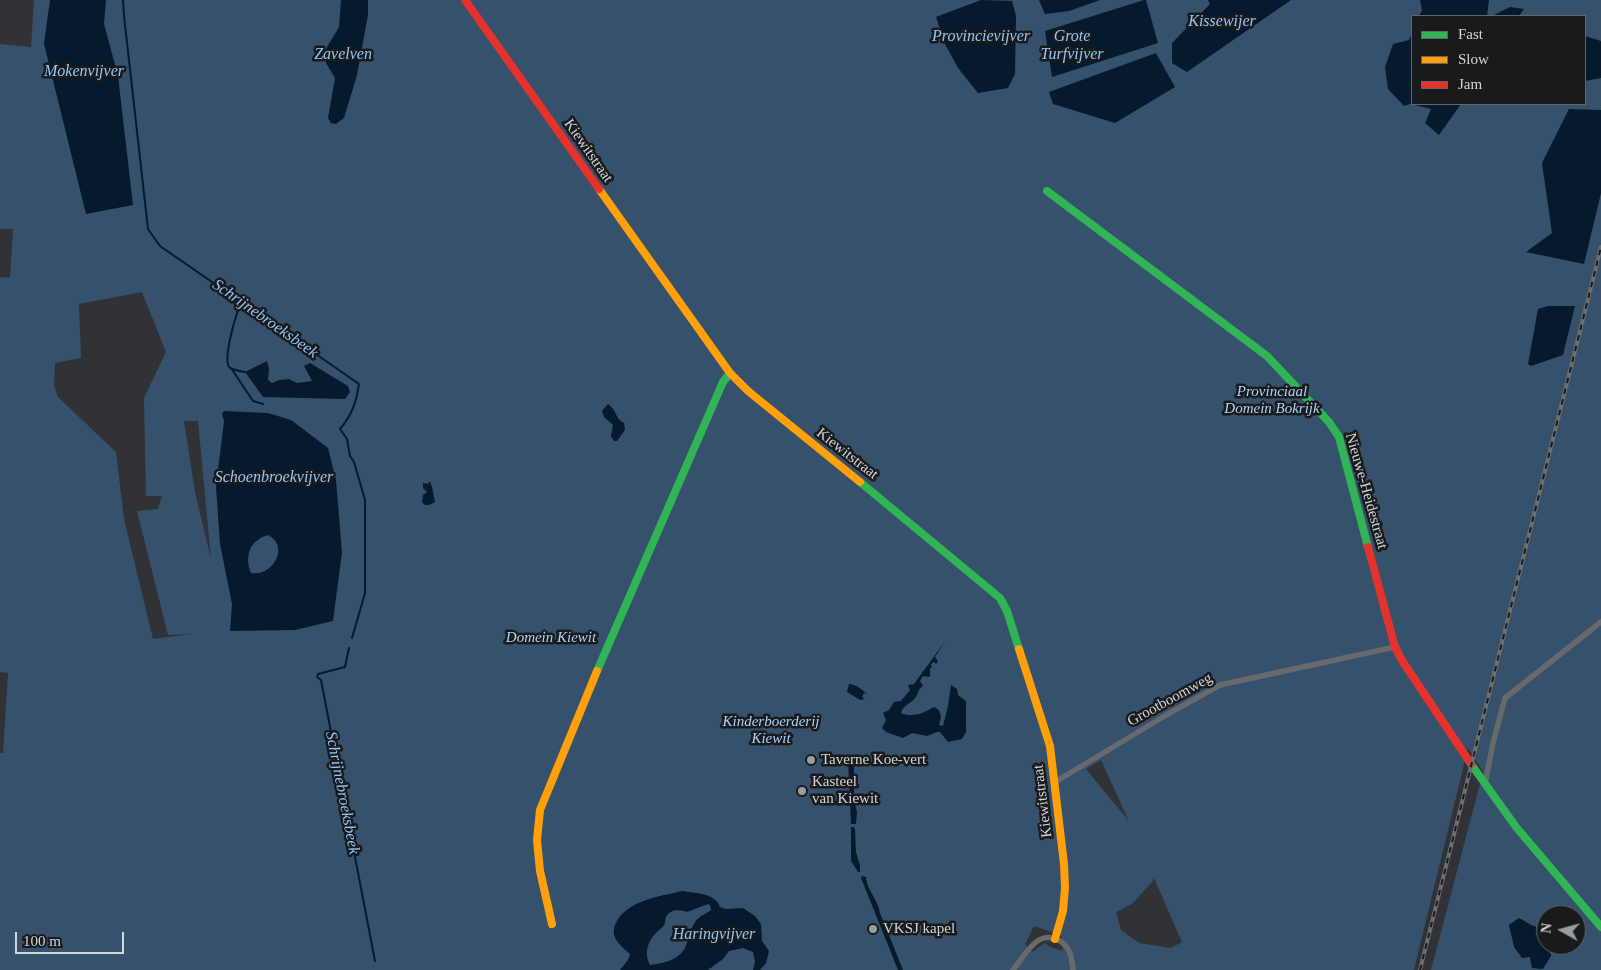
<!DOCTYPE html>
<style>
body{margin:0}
#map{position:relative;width:1601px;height:970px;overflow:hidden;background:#303235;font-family:"Times New Roman",serif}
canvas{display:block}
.legend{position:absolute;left:1411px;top:15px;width:175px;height:90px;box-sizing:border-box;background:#181a1c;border:1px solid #636568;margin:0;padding:6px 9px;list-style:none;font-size:15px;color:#d3d6d9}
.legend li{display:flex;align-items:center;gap:10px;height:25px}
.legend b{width:25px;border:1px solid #636568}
.north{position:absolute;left:1536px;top:905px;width:50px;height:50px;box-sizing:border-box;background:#181a1c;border:1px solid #636568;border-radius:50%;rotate:277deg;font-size:14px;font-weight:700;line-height:20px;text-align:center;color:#d3d6d9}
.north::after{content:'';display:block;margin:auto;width:18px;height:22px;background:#9a9da0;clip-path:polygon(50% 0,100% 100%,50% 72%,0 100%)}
.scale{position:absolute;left:15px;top:932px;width:109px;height:22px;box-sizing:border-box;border:2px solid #d3d6d9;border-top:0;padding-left:6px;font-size:15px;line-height:18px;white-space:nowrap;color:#d3d6d9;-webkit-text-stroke:4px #181a1c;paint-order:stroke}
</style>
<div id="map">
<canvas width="1601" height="970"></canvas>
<ul class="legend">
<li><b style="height:6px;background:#30b455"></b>Fast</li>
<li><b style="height:6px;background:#ff9f0a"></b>Slow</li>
<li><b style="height:6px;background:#e5322d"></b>Jam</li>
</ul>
<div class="north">N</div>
<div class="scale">100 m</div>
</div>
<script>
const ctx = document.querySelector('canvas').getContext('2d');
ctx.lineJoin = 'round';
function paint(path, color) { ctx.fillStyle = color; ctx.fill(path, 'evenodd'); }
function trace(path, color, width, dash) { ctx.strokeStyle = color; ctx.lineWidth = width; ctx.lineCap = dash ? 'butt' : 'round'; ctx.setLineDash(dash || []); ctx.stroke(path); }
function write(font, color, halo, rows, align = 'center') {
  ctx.font = font + ' "Times New Roman",serif'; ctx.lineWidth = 5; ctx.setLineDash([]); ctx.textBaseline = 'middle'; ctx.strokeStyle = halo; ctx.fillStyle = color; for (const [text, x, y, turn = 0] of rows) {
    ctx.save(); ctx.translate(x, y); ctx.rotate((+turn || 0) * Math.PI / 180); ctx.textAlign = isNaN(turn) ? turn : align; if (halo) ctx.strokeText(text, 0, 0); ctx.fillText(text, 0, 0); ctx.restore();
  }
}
paint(new Path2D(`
 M34,0H1601V970H1431L1483,772L1468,748L1414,970H0V753H3L8,673L0,672V277L10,278L13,229H0V44L31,47ZM1412,16H1585V104H1412ZM142,292L166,352L144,398L146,496H162L158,509L137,511L168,635L191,634L153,639L124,519L116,452L58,397L54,386L55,363L81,358L79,304ZM184,421H198L211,559L195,492ZM1101,760L1128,819V820L1086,769ZM1154,878L1182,942L1171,948L1139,943L1121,930L1116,912L1133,903L1152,882ZM1546,915H1576V945H1549L1551,956L1532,968L1530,957L1512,937L1509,925L1519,918L1531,925L1545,930L1546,932ZM1034,926L1061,935L1063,951L1050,947L1045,943L1032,952L1025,944Z`), '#36516b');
paint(new Path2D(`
 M50,0H106L104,24L118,76L133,205L86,214L44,44Z
 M341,0H368V15L357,75L344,118L336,124L331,123L328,118L335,78L326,63L327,47L339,27Z
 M981,0L1012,1L1016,16L1015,74L1008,88L978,93L958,68L945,44L936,17Z
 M1039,0H1100L1069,11L1045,14Z
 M1144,0H1146L1158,43L1052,77L1045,31Z
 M1208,0H1291L1187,72L1172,63V43L1210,4Z
 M1420,0H1489L1487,16H1419L1422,10Z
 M1510,7L1524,9L1519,16H1492Z
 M1412,32V104H1461L1439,135L1425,123L1431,109L1410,104L1404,106L1388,89L1385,67L1393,44L1409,40Z
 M1585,36L1601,41V78L1585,81Z
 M1156,53L1175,87L1115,123L1053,104L1049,92Z
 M1569,109L1601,110V193L1584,264L1526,252L1552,233L1542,163Z
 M1548,306H1575L1563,355L1531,366L1528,364L1538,309Z
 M267,361L269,369L268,380L272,383L279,380L289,379L297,383L312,381L304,366L310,363L348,386L350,392L345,399L263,397L245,372Z
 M608,404C617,410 615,419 624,423L625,430L617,441H614L611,436L613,425L604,417L602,411Z
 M224,411L268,413L291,420L328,448L336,480L342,552L333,621L295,630L230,631L232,604L220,544L216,487L224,421L222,414ZM268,535C290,546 273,577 251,573C244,556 250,540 268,535Z
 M430,481L432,487L435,502L429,505H425L422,502L423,495L427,492L423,488V483L428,484Z
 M946,640L935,657L938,661L936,664L934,662L931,664L932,668H930V677L923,676L920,681L923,686C918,689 919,692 916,697C911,704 903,705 901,713C912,718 924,713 934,707L939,710L941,717L939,725L943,726L948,706L951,685L957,689L958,695L966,701V732L962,739L948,742L940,732H937L927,736L912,733L903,738L886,732L882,728L886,720L883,713L889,710L894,702L901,701L910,690L908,685L914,684Z
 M849,684C855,684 863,690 867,694L864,693L862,697L865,699L860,700L847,692Z
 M848,759L854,762V797L857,813L856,824H851Z
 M851,827H854L855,830L856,852L860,866V872H858L851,861Z
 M862,876L866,877C867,891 878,899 880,913L903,970H898L861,878Z
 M682,891C694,893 716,893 720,907L726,909L743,908L755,916L761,924L762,941L769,951L766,963L760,970H753L755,962L753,952L743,948L729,951L723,959L708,970H620L628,960L630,954C621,946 610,938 615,925C626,900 658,897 682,891ZM708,904L710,905L711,910C706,914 699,916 695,922C690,930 690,935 687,943C682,959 666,963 650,965C644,954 647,942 656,933C658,930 663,928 664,925C666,922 665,919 666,917C671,908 680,910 687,912Z
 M1519,918L1531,925L1545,930L1546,945H1549L1551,956L1543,969L1532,968L1530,957L1522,958L1514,947L1509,925Z`), '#061a2e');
trace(new Path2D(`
 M123,0L124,16L148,229L160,246L359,384C356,403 352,415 340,429L347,439L350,456L354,462L365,500V593L352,638
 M245,305L240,306L238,310C235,319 222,361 230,368C234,370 241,371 245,372
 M231,368L253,401L263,404
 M349,648L345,667L318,674L317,677L321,680L375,961`), '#061a2e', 2);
trace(new Path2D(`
 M1055,782L1168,714L1220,685L1395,647
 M1485,784L1493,743L1505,698L1601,622
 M1013,970C1020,961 1029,946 1039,940C1049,934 1064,940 1069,951C1072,956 1072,964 1073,970`), '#67696c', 5.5);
trace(new Path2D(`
 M1047,191L1267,356L1329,422L1339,437L1368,547
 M860,482L1000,598L1007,611L1019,649
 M597,671L723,382L730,373
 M1471,764L1516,827L1601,927`), '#30b455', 8);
trace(new Path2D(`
 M599,189L730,373L748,391L860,482
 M1019,649L1050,746L1064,864L1065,888L1063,911L1055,939
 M552,924L540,871L537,840L540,810L597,671`), '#ff9f0a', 8);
trace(new Path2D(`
 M465,0L599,189
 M1368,547L1395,647L1403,662L1471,764`), '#e5322d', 8);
const rail = new Path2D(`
 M1420,970L1601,247`);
trace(rail, '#6c6e70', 4);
trace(rail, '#181a1c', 2, [5.5]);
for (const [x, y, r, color] of [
 [811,760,5,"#9a9da0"],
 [802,791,5,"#9a9da0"],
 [873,929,5,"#9a9da0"]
]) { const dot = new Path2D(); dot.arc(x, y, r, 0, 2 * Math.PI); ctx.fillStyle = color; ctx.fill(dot); trace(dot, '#181a1c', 2); }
write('15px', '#d3d6d9', '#181a1c', [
 ["Kiewitstraat",588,151,55],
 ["Kiewitstraat",847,454,38],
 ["Nieuwe-Heidestraat",1366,491,74],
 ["Grootboomweg",1170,700,-29],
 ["Kiewitstraat",1043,801,-97]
]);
write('italic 15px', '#add4fc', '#181a1c', [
 ["Provinciaal",1272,392],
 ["Domein Bokrijk",1272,409],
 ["Domein Kiewit",551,638],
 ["Kinderboerderij",771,722],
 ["Kiewit",771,739]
]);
write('15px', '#d3d6d9', '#181a1c', [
 ["Taverne Koe-vert",821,760],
 ["Kasteel",812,782],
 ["van Kiewit",812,799],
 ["VKSJ kapel",883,929]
], 'left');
write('italic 16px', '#93c7fc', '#181a1c', [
 ["Kissewijer",1222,22],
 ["Provincievijver",981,37],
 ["Grote",1072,37],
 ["Turfvijver",1072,55],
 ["Zavelven",343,55],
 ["Mokenvijver",84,72],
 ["Schrijnebroeksbeek",265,319,35],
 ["Schoenbroekvijver",274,478],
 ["Schrijnebroeksbeek",342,793,79],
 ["Haringvijver",714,935]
]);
</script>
